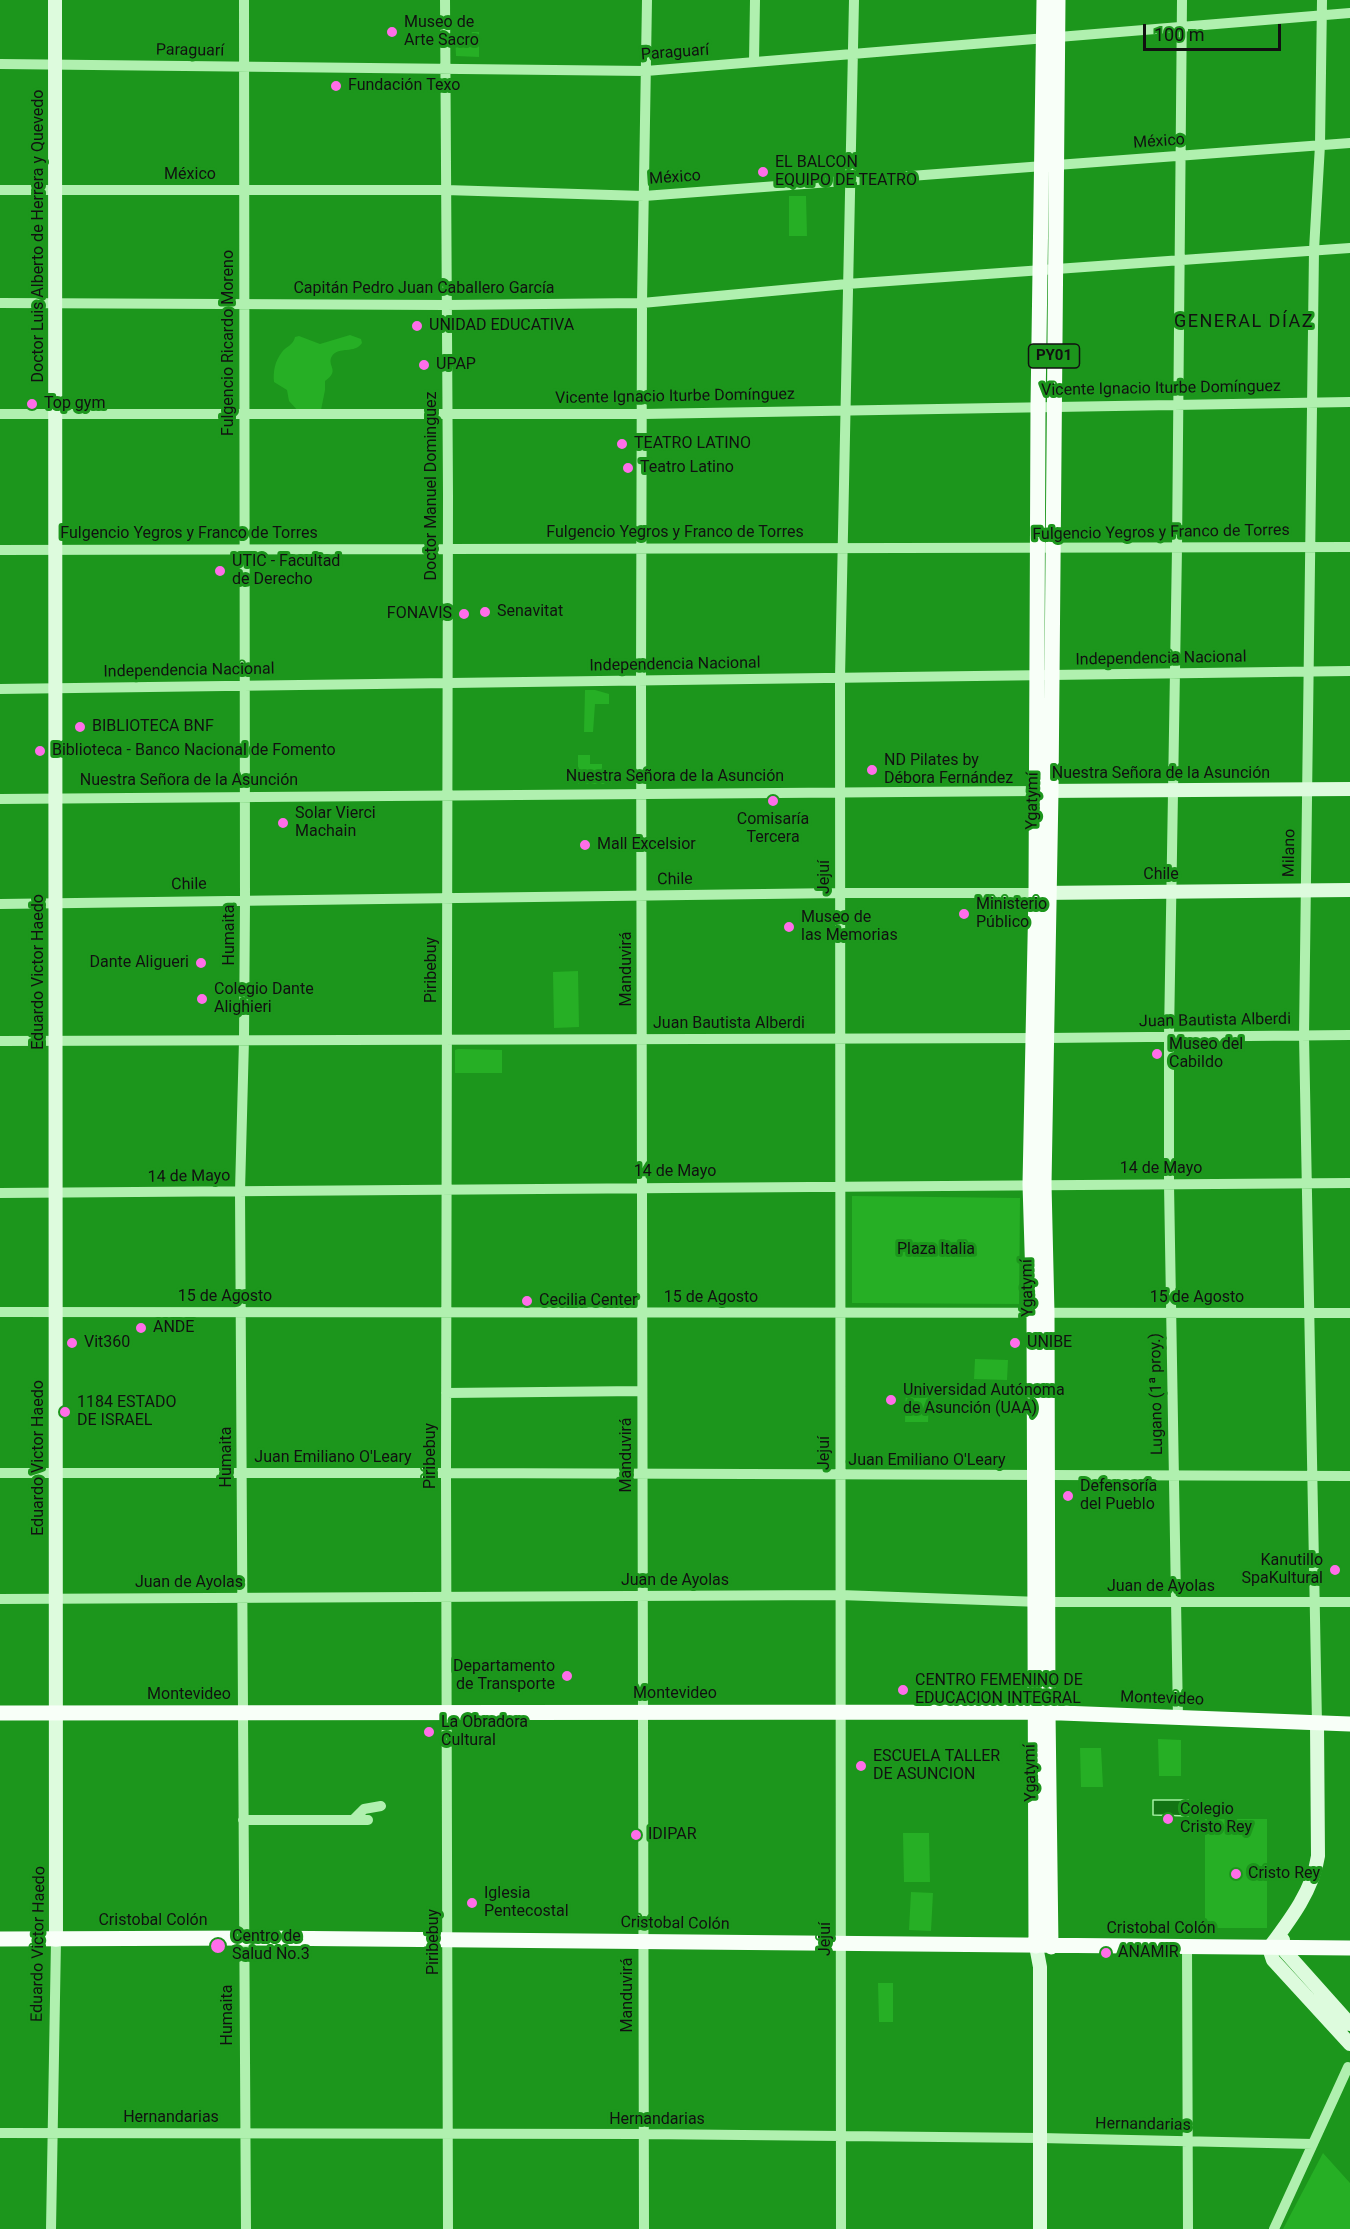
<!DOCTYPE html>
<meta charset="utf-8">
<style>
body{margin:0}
#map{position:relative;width:1350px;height:2229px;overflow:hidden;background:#1c961c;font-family:Roboto,sans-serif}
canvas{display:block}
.scale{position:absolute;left:1143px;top:24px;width:138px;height:27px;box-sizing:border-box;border:3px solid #111;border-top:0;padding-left:8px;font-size:18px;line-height:21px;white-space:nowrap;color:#111;-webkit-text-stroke:4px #1c961c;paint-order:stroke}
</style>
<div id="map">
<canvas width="1350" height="2229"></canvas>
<div class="scale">100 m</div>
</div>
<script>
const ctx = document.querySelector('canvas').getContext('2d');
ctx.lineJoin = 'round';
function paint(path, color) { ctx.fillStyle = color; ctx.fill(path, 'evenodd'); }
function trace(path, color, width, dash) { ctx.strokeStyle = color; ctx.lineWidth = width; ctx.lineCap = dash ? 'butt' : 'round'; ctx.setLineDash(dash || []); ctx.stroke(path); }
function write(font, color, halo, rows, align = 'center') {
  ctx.font = font + ' Roboto,sans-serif'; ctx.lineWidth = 6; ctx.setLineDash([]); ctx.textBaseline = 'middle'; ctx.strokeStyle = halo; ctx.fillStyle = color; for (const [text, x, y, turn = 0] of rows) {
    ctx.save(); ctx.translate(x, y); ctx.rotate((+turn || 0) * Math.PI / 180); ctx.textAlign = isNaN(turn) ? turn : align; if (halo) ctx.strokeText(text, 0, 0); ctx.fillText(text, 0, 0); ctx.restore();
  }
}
paint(new Path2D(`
 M472,32H479V57L456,56L455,36L456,41L468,42Z
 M789,196H806L807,236H789Z
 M350,335L361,339L362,343C355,354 339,346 332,356C326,366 341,370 325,381V390L321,410L300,413L289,401L287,390L274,382C273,371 275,361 282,352C286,346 293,346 295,337L299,336L320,344Z
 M585,690H595L609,694V704H595L593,732H584Z
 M578,755H590V764H602V775L612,774V784H578Z
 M578,971L579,1027L554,1028L553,972Z
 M458,1049L502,1050V1073H455V1050Z
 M852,1196L1020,1198L1019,1304L852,1303Z
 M975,1359L1008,1360L1007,1380L974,1379Z
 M906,1383L930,1384L928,1422H905Z
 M1158,1739L1181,1740V1776H1159Z
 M1080,1748H1101L1103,1787H1081Z
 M1205,1819H1267V1928H1205Z
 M903,1833H929L930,1882H904Z
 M911,1892L933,1893L931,1931L909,1930Z
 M878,1983H893V2022H879Z
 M1323,2153L1350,2183V2229H1283Z`), '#26af25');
const water = new Path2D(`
 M1153,1800H1188V1816L1153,1815Z`);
paint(water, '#137414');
trace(water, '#a5f1a3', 1.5);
trace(new Path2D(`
 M244,0L245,900L244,1040L240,1191L246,2229
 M445,0L448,495L446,1473L448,2229
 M754,62L755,0
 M0,64L646,71L1350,13
 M0,190H445L644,196L1350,143
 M0,303L446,305L642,303L847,284L1350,248
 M0,414H644L1350,402
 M0,550L1350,547
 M0,689L1350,671
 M0,799L1036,791
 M0,904L840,893H1036
 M0,1041L1046,1038L1350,1035
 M0,1193L1350,1183
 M0,1312L1350,1313
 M446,1393L642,1391
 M0,1473H446L1350,1476
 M0,1599L840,1595L1041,1602H1350
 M1178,1718L1169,1184V1036L1177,548L1182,0
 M1317,1724L1304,1035L1314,250L1320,145L1322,0
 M243,1820H368
 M353,1820L364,1809L381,1806
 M1187,1947L1188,2229
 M0,2133L644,2134L1040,2138L1313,2144
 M51,2229L56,1940
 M644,2229L641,681L642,303L647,0
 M841,2229L840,678L854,0
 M1274,2229L1348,2067`), '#b0f0af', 10);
trace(new Path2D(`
 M55,0L56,1940
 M1040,791L1350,789
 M1038,893L1350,890
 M1317,1724L1318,1856C1313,1890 1290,1920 1269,1948L1273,1960L1350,2044
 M1283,1940L1282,1948L1350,2024
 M1036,1946L1040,1967V2229`), '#ddfbdd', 14);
trace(new Path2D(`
 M0,1713L1035,1712L1350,1724
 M0,1939L256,1938L1350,1948
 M1036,1946L1034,1313L1030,1184L1036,893L1038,406L1044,0
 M1051,1947L1048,1712L1047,1313L1044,1184L1051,791L1058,0`), '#f8fff8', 15);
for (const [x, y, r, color] of [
 [392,32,6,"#ff6ee9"],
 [336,86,6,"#ff6ee9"],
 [763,172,6,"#ff6ee9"],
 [417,326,6,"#ff6ee9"],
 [424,365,6,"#ff6ee9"],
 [32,404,6,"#ff6ee9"],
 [622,444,6,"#ff6ee9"],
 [628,468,6,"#ff6ee9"],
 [220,571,6,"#ff6ee9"],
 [485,612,6,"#ff6ee9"],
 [464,614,6,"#ff6ee9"],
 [80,727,6,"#ff6ee9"],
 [40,751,6,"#ff6ee9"],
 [872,770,6,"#ff6ee9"],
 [773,801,6,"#ff6ee9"],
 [283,823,6,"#ff6ee9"],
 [585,845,6,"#ff6ee9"],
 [964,914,6,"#ff6ee9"],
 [789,927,6,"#ff6ee9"],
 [201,963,6,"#ff6ee9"],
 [202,999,6,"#ff6ee9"],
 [1157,1054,6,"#ff6ee9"],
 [527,1301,6,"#ff6ee9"],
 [141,1328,6,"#ff6ee9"],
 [72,1343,6,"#ff6ee9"],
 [1015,1343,6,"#ff6ee9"],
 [891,1400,6,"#ff6ee9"],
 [65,1412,6,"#ff6ee9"],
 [1068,1496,6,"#ff6ee9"],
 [1335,1570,6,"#ff6ee9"],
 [567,1676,6,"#ff6ee9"],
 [903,1690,6,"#ff6ee9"],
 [429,1732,6,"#ff6ee9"],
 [861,1766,6,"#ff6ee9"],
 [1168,1819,6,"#ff6ee9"],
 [636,1835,6,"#ff6ee9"],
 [1236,1874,6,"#ff6ee9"],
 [472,1903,6,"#ff6ee9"],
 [218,1946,8,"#ff6ee9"],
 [1106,1953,6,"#ff6ee9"]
]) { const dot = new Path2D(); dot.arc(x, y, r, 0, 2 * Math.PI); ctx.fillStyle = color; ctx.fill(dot); trace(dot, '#1c961c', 2); }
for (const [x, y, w] of [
 [1054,356,51]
]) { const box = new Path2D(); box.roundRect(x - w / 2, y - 12, w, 24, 4.5); ctx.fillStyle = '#1c961c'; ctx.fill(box); trace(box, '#111', 1.5); }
write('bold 15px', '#111', null, [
 ["PY01",1054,356]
]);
write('16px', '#111', '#1c961c', [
 ["Museo de",404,23],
 ["Arte Sacro",404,41],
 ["Fundación Texo",348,86],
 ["EL BALCON",775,163],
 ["EQUIPO DE TEATRO",775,181],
 ["UNIDAD EDUCATIVA",429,326],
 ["UPAP",436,365],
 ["Top gym",44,404],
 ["TEATRO LATINO",634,444],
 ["Teatro Latino",640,468],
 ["UTIC - Facultad",232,562],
 ["de Derecho",232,580],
 ["Senavitat",497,612],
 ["FONAVIS",452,614,"right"],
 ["BIBLIOTECA BNF",92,727],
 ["Biblioteca - Banco Nacional de Fomento",52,751],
 ["ND Pilates by",884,761],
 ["Débora Fernández",884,779],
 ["Solar Vierci",295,814],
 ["Machain",295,832],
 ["Comisaría",773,820,"center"],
 ["Tercera",773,838,"center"],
 ["Mall Excelsior",597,845],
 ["Ministerio",976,905],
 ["Público",976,923],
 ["Museo de",801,918],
 ["las Memorias",801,936],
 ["Dante Aligueri",189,963,"right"],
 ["Colegio Dante",214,990],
 ["Alighieri",214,1008],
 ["Museo del",1169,1045],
 ["Cabildo",1169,1063],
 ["Cecilia Center",539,1301],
 ["ANDE",153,1328],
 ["Vit360",84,1343],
 ["UNIBE",1027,1343],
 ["Universidad Autónoma",903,1391],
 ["de Asunción (UAA)",903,1409],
 ["1184 ESTADO",77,1403],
 ["DE ISRAEL",77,1421],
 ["Defensoría",1080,1487],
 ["del Pueblo",1080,1505],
 ["Kanutillo",1323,1561,"right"],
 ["SpaKultural",1323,1579,"right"],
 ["Departamento",555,1667,"right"],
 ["de Transporte",555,1685,"right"],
 ["CENTRO FEMENINO DE",915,1681],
 ["EDUCACION INTEGRAL",915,1699],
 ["La Obradora",441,1723],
 ["Cultural",441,1741],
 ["ESCUELA TALLER",873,1757],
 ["DE ASUNCION",873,1775],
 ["Colegio",1180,1810],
 ["Cristo Rey",1180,1828],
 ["IDIPAR",648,1835],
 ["Cristo Rey",1248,1874],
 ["Iglesia",484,1894],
 ["Pentecostal",484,1912],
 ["Centro de",232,1937],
 ["Salud No.3",232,1955],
 ["ANAMIR",1118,1953]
], 'left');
write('16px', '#111', '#1c961c', [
 ["Paraguarí",190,51,1],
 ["Paraguarí",675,53,-4],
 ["México",1159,142,-4],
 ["México",190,175],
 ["México",675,178,-4],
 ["Doctor Luis Alberto de Herrera y Quevedo",39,236,-90],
 ["Capitán Pedro Juan Caballero García",424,289],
 ["Fulgencio Ricardo Moreno",229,343,-90],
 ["Vicente Ignacio Iturbe Domínguez",1161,389,-1],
 ["Vicente Ignacio Iturbe Domínguez",675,397,-1],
 ["Doctor Manuel Dominguez",432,486,-90],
 ["Fulgencio Yegros y Franco de Torres",675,533],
 ["Fulgencio Yegros y Franco de Torres",1161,533,-1],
 ["Fulgencio Yegros y Franco de Torres",189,534],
 ["Independencia Nacional",1161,659,-1],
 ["Independencia Nacional",675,665,-1],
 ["Independencia Nacional",189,671,-1],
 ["Nuestra Señora de la Asunción",1161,774],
 ["Nuestra Señora de la Asunción",675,777],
 ["Nuestra Señora de la Asunción",189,781],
 ["Ygatymí",1033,801,-89],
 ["Milano",1290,853,-89],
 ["Chile",1161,875],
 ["Jejuí",825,877,-90],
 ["Chile",675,880,-1],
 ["Chile",189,885,-1],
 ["Humaita",230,935,-90],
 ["Manduvirá",627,969,-90],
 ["Piribebuy",432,970,-90],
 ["Eduardo Victor Haedo",39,972,-90],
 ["Juan Bautista Alberdi",1215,1021,-1],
 ["Juan Bautista Alberdi",729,1024],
 ["14 de Mayo",1161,1169],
 ["14 de Mayo",675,1172],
 ["14 de Mayo",189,1177,-1],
 ["Ygatymí",1028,1288,-91],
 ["15 de Agosto",225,1297],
 ["15 de Agosto",711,1298],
 ["15 de Agosto",1197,1298],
 ["Lugano (1ª proy.)",1157,1394,-91],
 ["Jejuí",825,1453,-90],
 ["Manduvirá",627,1455,-90],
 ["Piribebuy",431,1456,-90],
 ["Humaita",227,1457,-90],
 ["Eduardo Victor Haedo",39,1458,-90],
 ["Juan Emiliano O'Leary",333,1458],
 ["Juan Emiliano O'Leary",927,1461],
 ["Juan de Ayolas",675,1581],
 ["Juan de Ayolas",189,1583],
 ["Juan de Ayolas",1161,1587],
 ["Montevideo",675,1694],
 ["Montevideo",189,1695],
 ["Montevideo",1162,1699,2],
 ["Ygatymí",1031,1773,-91],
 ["Cristobal Colón",153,1921],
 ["Cristobal Colón",675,1924,1],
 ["Cristobal Colón",1161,1929],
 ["Jejuí",826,1939,-90],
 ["Piribebuy",434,1942,-90],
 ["Eduardo Victor Haedo",39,1944,-89],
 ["Manduvirá",628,1995,-90],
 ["Humaita",228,2015,-90],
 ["Hernandarias",171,2118],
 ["Hernandarias",657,2120],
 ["Hernandarias",1143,2125,1]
]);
write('16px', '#111', '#1c961c', [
 ["Plaza Italia",936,1250]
]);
ctx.letterSpacing = '1.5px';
write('18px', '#111', '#1c961c', [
 ["GENERAL DÍAZ",1244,322]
]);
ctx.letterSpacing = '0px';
</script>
